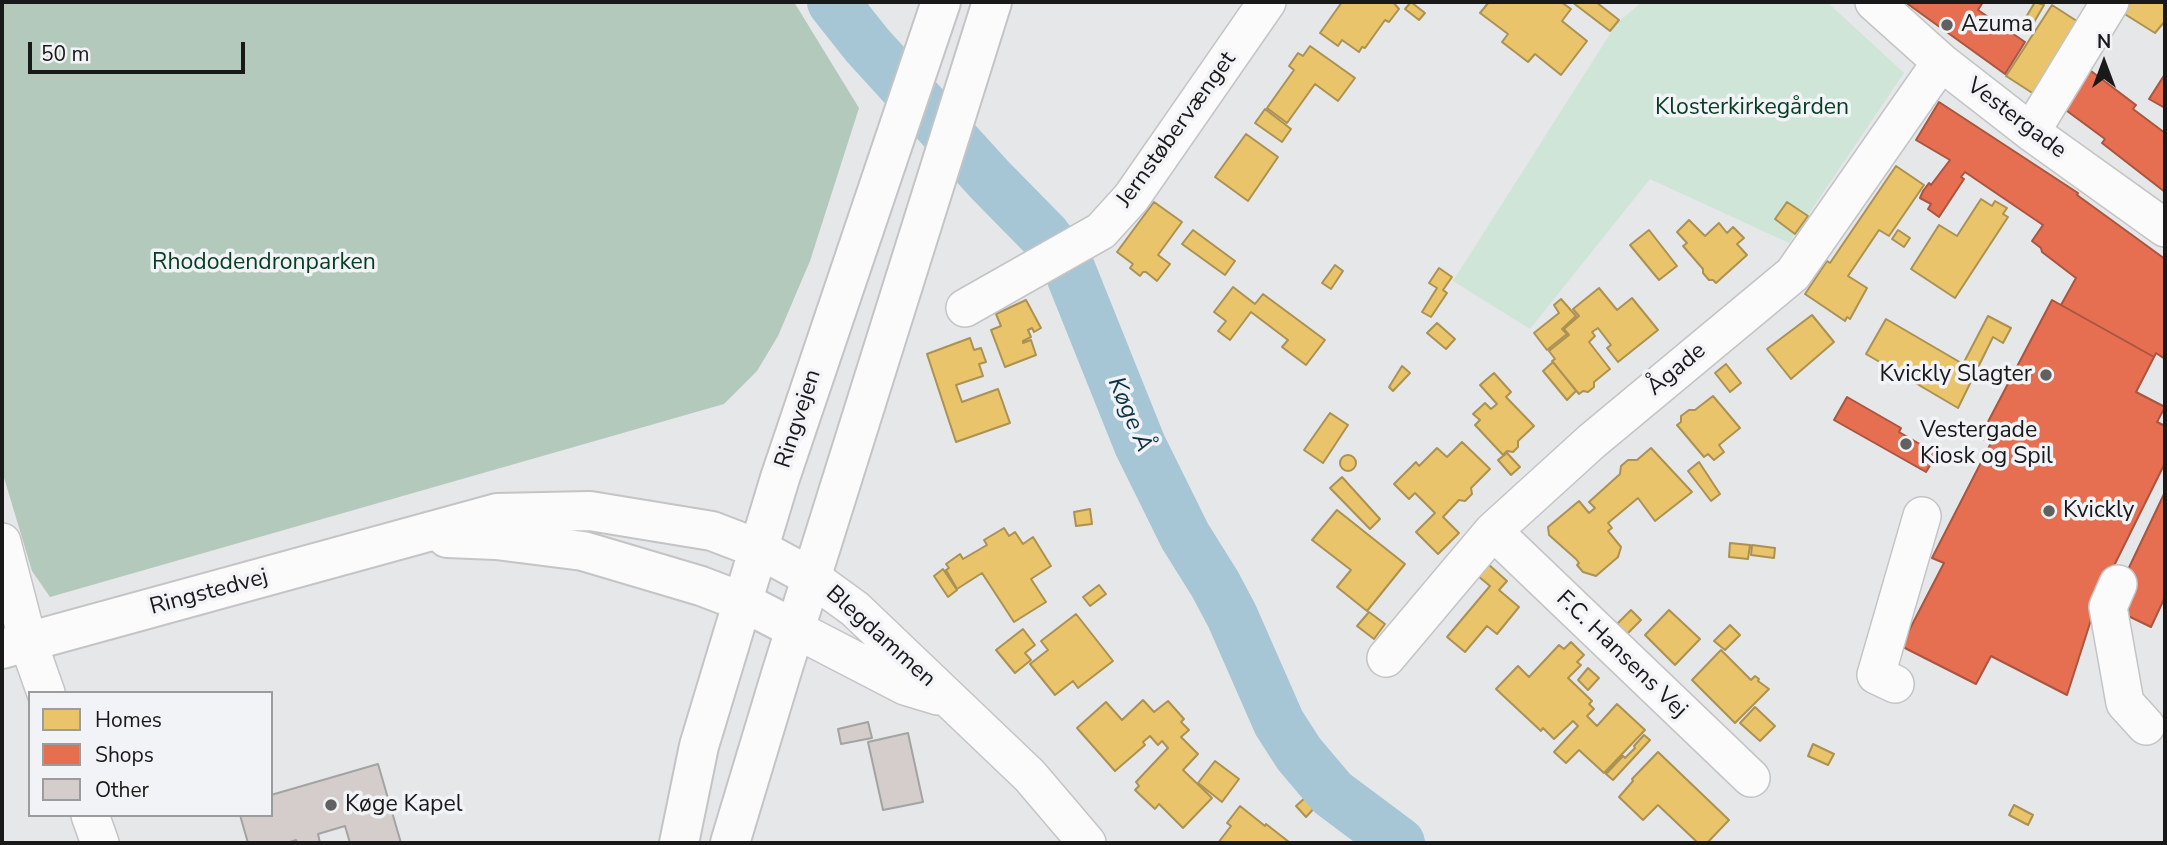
<!DOCTYPE html>
<meta charset="utf-8">
<style>
body{margin:0}
#map{position:relative;width:2167px;height:845px;overflow:hidden;background:#e6e7e8;font-family:"Nunito Sans",sans-serif}
canvas{display:block}
.frame{position:absolute;inset:0;border:4px solid #19191a;pointer-events:none}
.legend{position:absolute;left:28px;top:691px;width:245px;height:126px;box-sizing:border-box;background:#f2f3f6;border:2px solid #9b9c9e;margin:0;padding:9px 12px;list-style:none;font-size:21px;color:#19191a}
.legend li{display:flex;align-items:center;gap:14px;height:35px}
.legend b{width:35px;border:2px solid #9b9c9e}
.north{position:absolute;left:2069px;top:28px;width:70px;height:70px;-webkit-text-stroke:5px #f2f3f6;paint-order:stroke;rotate:0deg;font-size:19px;font-weight:700;line-height:28px;text-align:center;color:#19191a}
.north::after{content:'';display:block;margin:auto;width:24px;height:32px;background:#19191a;clip-path:polygon(50% 0,100% 100%,50% 72%,0 100%)}
.scale{position:absolute;left:28px;top:42px;width:217px;height:32px;box-sizing:border-box;border:4px solid #19191a;border-top:0;padding-left:9px;font-size:21px;line-height:24px;white-space:nowrap;color:#19191a;-webkit-text-stroke:5px #f2f3f6;paint-order:stroke}
</style>
<div id="map">
<canvas width="2167" height="845"></canvas>
<div class="frame"></div>
<ul class="legend">
<li><b style="height:19px;background:#e9c46a"></b>Homes</li>
<li><b style="height:19px;background:#e76f51"></b>Shops</li>
<li><b style="height:19px;background:#d5cdcb"></b>Other</li>
</ul>
<div class="north">N</div>
<div class="scale">50 m</div>
</div>
<script>
const ctx = document.querySelector('canvas').getContext('2d');
ctx.lineJoin = 'round';
function paint(path, color) { ctx.fillStyle = color; ctx.fill(path, 'evenodd'); }
function trace(path, color, width, dash) { ctx.strokeStyle = color; ctx.lineWidth = width; ctx.lineCap = dash ? 'butt' : 'round'; ctx.setLineDash(dash || []); ctx.stroke(path); }
function write(font, color, halo, rows, align = 'center') {
  ctx.font = font + ' "Nunito Sans",sans-serif'; ctx.lineWidth = 7; ctx.setLineDash([]); ctx.textBaseline = 'middle'; ctx.strokeStyle = halo; ctx.fillStyle = color; for (const [text, x, y, turn = 0] of rows) {
    ctx.save(); ctx.translate(x, y); ctx.rotate((+turn || 0) * Math.PI / 180); ctx.textAlign = isNaN(turn) ? turn : align; if (halo) ctx.strokeText(text, 0, 0); ctx.fillText(text, 0, 0); ctx.restore();
  }
}
paint(new Path2D(`
 M1642,2H1827L1904,73L1789,243L1650,179L1530,329L1453,281L1617,23Z`), '#cee5d8');
paint(new Path2D(`
 M2,2H794L859,108L810,261L778,336L757,371L724,404L50,597L32,571L2,471Z`), '#b2c9bb');
const homes = new Path2D(`
 M1342,2H1393L1399,9L1389,22L1385,20L1365,48L1362,47L1359,52L1342,40L1338,46L1320,33Z
 M1411,2L1425,13L1419,20L1405,9Z
 M1489,2H1561L1571,9L1562,21L1587,41L1561,75L1535,54L1528,62L1502,42L1508,34L1480,13Z
 M1572,2H1596L1619,20L1610,31Z
 M2035,2L2044,5L2030,29L2022,24Z
 M2130,2H2165V21L2155,33L2123,13Z
 M2052,5L2083,25L2037,96L2006,76Z
 M1310,46L1355,78L1338,101L1315,84L1287,123L1267,108L1294,70L1289,66L1298,53L1303,56Z
 M1265,109L1291,129L1282,142L1255,123Z
 M1246,134L1278,157L1248,201L1215,177Z
 M1896,166L1924,185L1889,236L1879,230L1848,276L1867,288L1850,319L1847,317L1845,321L1805,294L1827,261L1830,263Z
 M1981,199L1992,206L1995,201L2007,208L2003,214L2008,217L1955,298L1911,269L1939,225L1957,236Z
 M1154,202L1182,222L1158,255L1170,264L1157,281L1146,272H1143L1140,276L1130,268L1133,264L1117,252Z
 M1787,202L1808,216L1795,234L1775,219Z
 M1689,220L1705,236L1719,223L1727,233L1733,227L1744,238L1737,244L1747,255L1716,283L1713,280H1709L1703,273V269L1683,246L1687,243L1677,232Z
 M1193,230L1235,261L1225,275L1182,244Z
 M1649,230L1677,266L1659,280L1630,245Z
 M1898,230L1910,238L1904,247L1892,239Z
 M1335,265L1343,271L1331,289L1322,283Z
 M1439,268L1452,277L1443,290L1447,293L1431,317L1422,312L1437,288L1429,283Z
 M1233,287L1255,304L1263,294L1325,340L1306,365L1282,347L1288,340L1251,312L1230,340L1218,331L1226,321L1214,312Z
 M1599,288L1617,310L1632,298L1658,330L1618,362L1607,348L1611,345L1598,328L1592,332L1595,336L1589,342L1610,369L1594,382V387L1588,392L1583,391L1579,394L1552,361L1555,359L1549,351L1569,335L1564,329L1579,316L1573,309Z
 M1561,299L1576,316L1562,329L1567,334L1547,350L1534,333L1559,313L1554,305Z
 M1026,300L1041,328L1034,332L1032,328L1028,330L1031,337L1023,341V343L1031,340L1036,355L1005,367L991,330L1001,326L996,314Z
 M1812,315L1834,342L1791,379L1767,349Z
 M1988,316L2011,328L2003,343L1993,337L1958,408L1866,354L1886,319L1963,364Z
 M1437,323L1455,339L1446,349L1427,333Z
 M970,338L974,350L981,348L986,362L979,364L983,376L956,385L962,402L998,389L1010,423L956,442L927,354Z
 M1553,362L1576,391L1567,400L1543,371Z
 M1726,364L1741,383L1730,392L1715,373Z
 M1402,366L1410,373L1393,391L1389,387Z
 M1494,373L1511,392L1506,397L1534,426L1518,441V447L1513,452L1507,451L1503,455L1475,425L1480,420L1473,414L1485,403L1491,409L1497,404L1480,385Z
 M1713,396L1740,428L1719,445L1724,452L1714,460L1708,454L1704,457L1677,425L1681,422V416L1689,410H1695Z
 M1330,413L1348,425L1323,463L1304,450Z
 M1462,442L1490,469L1471,488L1472,494L1465,501L1459,500L1443,517L1459,533L1438,554L1416,532L1435,513L1415,493L1409,499L1394,484L1416,462L1419,466L1437,448L1447,457Z
 M1651,448L1692,492L1655,521L1638,498L1608,523L1612,528L1608,531L1621,547L1618,557L1596,576L1583,572L1577,565L1579,563L1576,559L1549,535L1548,527L1579,501L1589,513L1595,508L1589,502L1620,474L1621,466L1628,460H1637Z
 M1507,453L1520,467L1511,475L1498,460Z
 M1340 463a8 8 0 1 1 16 0a8 8 0 1 1-16 0Z
 M1699,462L1720,494L1711,501L1688,471Z
 M1342,477L1380,519L1370,529L1330,488Z
 M1090,509L1092,524L1076,526L1074,512Z
 M1337,510L1405,564L1367,611L1337,587L1351,570L1312,540Z
 M1004,528L1009,536L1015,532L1023,544L1033,537L1051,566L1031,579L1046,602L1014,622L982,573L957,589L946,570L949,568L946,564L960,554L963,559L987,545L984,540Z
 M1730,543L1750,545L1748,559L1729,557Z
 M1752,545L1775,548L1774,558L1751,555Z
 M1488,564L1507,581L1499,590L1519,607L1497,634L1487,626L1465,652L1447,637L1490,586L1478,576Z
 M943,569L957,590L948,597L934,576Z
 M1099,585L1106,594L1090,606L1083,597Z
 M1631,610L1641,620L1627,634L1617,624Z
 M1669,610L1700,639L1675,665L1645,635Z
 M1369,612L1385,624L1374,639L1357,626Z
 M1076,614L1113,661L1078,688L1073,681L1055,695L1030,664L1048,650L1041,641Z
 M1730,625L1740,635L1725,650L1714,641Z
 M1023,629L1035,645L1025,653L1031,660L1015,673L996,650Z
 M1571,642L1584,655L1577,662L1581,665L1568,678L1592,701L1589,704L1594,709L1587,716L1597,726L1617,704L1645,730L1604,773L1579,750L1566,763L1554,752L1578,726L1573,721L1554,739L1543,728L1541,731L1496,689L1518,666L1529,677L1559,645L1564,649Z
 M1721,650L1751,680L1755,676L1759,679L1758,681L1769,689L1735,723L1692,680Z
 M1588,668L1599,678L1588,690L1578,680Z
 M1143,700L1154,712L1168,701L1184,719L1181,722L1189,730L1181,737L1198,754L1183,770L1212,798L1183,828L1159,804L1155,809L1135,790L1139,786L1136,782L1168,748L1162,741L1158,745L1150,736L1143,742L1145,745L1115,771L1077,728L1106,702L1122,720Z
 M1755,707L1775,726L1760,741L1740,723Z
 M1644,735L1650,740L1613,780L1606,774L1623,756L1625,758L1635,748L1634,746Z
 M1813,744L1834,754L1828,765L1808,756Z
 M1658,752L1729,820L1707,843H1698L1658,805L1643,820L1619,797L1633,781L1632,779Z
 M1215,761L1239,779L1222,802L1198,783Z
 M1307,796L1317,805L1306,817L1296,806Z
 M2014,805L2033,815L2028,825L2009,815Z
 M1240,806L1265,826L1266,824L1289,842L1218,843L1231,826L1227,823Z`);
paint(homes, '#e9c46a');
trace(homes, '#ab9152', 2);
const shops = new Path2D(`
 M1905,2H1983L1978,10L2025,42L2005,74Z
 M2091,71L2136,105L2133,109L2165,133V192L2102,143L2105,139L2063,108Z
 M2165,74V108L2149,99Z
 M1939,102L2078,193L2077,195L2165,259V359L2156,353L2154,357L2061,305L2076,278L2042,252L2041,248L2032,241L2043,225L1965,172L1961,177L1964,179L1939,217L1928,209L1931,204L1920,198L1923,191L1929,183L1931,185L1950,160L1916,140Z
 M2052,300L2154,357L2136,392L2165,407L2157,422L2165,426V463L2098,598L2067,695L1991,656L1976,684L1901,646L1944,563L1932,558L1991,443L1980,437Z
 M1847,397L1901,428L1899,432L1937,454L1926,472L1834,420Z
 M2165,492V597L2151,627L2122,613L2136,583L2124,578Z`);
paint(shops, '#e76f51');
trace(shops, '#a95540', 2);
trace(new Path2D(`
 M833,2L867,45L990,180L1045,236L1069,268L1140,445L1185,536L1215,584L1232,616L1279,723L1299,754L1332,793L1399,843`), '#a6c6d6', 52);
const building = new Path2D(`
 M868,722L872,738L841,744L838,729Z
 M908,733L923,802L883,810L868,742Z
 M378,764L401,843H350L345,826L318,834L320,843H297L296,840L287,843H248L240,815H271V795Z`);
paint(building, '#d5cdcb');
trace(building, '#a3a3a3', 2);
const minor = new Path2D(`
 M1874,2L1941,62L2031,132L2165,228
 M2031,132L2110,2
 M965,308L1101,231L1131,198L1267,2
 M1493,531L1751,778
 M2,542L28,642L46,693
 M811,577L855,609L1030,776L1087,843
 M2118,584L2108,607L2125,703L2146,726
 M795,629L905,686L938,696
 M1386,658L1493,531L1592,441L1793,274L1941,62
 M1895,684L1876,675L1922,516
 M90,815L100,843`);
const major = new Path2D(`
 M447,538L496,540L583,551L701,586L743,602L795,629
 M2,649L497,513L590,511L712,531L759,549L811,577
 M679,843L699,746L780,478L941,2
 M730,843L781,674L992,2`);
trace(minor, '#c4c4c6', 40);
trace(major, '#c4c4c6', 42);
trace(minor, '#fbfbfc', 37);
trace(major, '#fbfbfc', 38);
for (const [x, y, r, color] of [
 [1947,25,7,"#616162"],
 [2046,375,7,"#616162"],
 [1906,444,7,"#616162"],
 [2049,511,7,"#616162"],
 [331,805,7,"#616162"]
]) { const dot = new Path2D(); dot.arc(x, y, r, 0, 2 * Math.PI); ctx.fillStyle = color; ctx.fill(dot); trace(dot, '#f2f3f6', 2.5); }
write('23px', '#19191a', '#f2f3f6', [
 ["Azuma",1961,25],
 ["Kvickly Slagter",2032,375,"right"],
 ["Vestergade",1920,431],
 ["Kiosk og Spil",1920,457],
 ["Kvickly",2063,511],
 ["Køge Kapel",345,805]
], 'left');
write('23px', '#073d23', '#f2f3f6', [
 ["Klosterkirkegården",1752,108],
 ["Rhododendronparken",264,263]
]);
write('23px', '#19191a', '#f2f3f6', [
 ["Vestergade",2016,119,37],
 ["Jernstøbervænget",1177,130,-54],
 ["Ågade",1677,370,-40],
 ["Ringvejen",799,419,-72],
 ["Ringstedvej",209,593,-15],
 ["Blegdammen",880,637,42],
 ["F.C. Hansens Vej",1621,655,44]
]);
write('italic 24px', '#0b3344', '#f2f3f6', [
 ["Køge Å",1129,415,67]
]);
</script>
